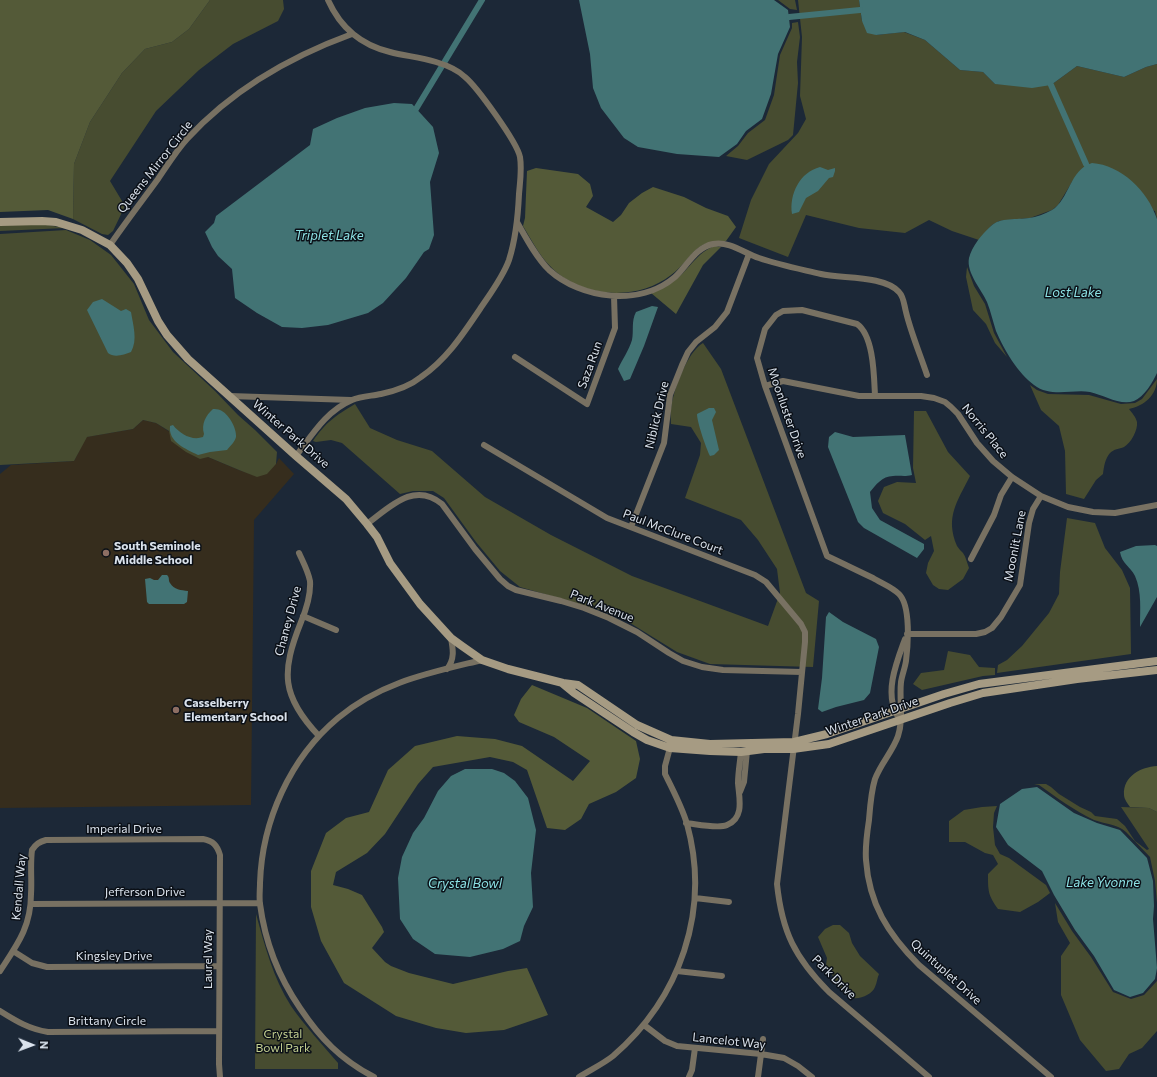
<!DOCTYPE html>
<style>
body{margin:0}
#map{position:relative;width:1157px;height:1077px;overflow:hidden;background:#1c2837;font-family:Commissioner,sans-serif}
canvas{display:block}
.north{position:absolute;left:12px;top:1025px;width:40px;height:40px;-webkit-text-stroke:3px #0b1017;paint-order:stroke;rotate:91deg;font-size:11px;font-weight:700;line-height:16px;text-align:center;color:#dae2ec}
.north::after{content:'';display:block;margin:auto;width:14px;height:18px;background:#dae2ec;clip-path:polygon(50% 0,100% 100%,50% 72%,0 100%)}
</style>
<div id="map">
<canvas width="1157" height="1077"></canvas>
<div class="north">N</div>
</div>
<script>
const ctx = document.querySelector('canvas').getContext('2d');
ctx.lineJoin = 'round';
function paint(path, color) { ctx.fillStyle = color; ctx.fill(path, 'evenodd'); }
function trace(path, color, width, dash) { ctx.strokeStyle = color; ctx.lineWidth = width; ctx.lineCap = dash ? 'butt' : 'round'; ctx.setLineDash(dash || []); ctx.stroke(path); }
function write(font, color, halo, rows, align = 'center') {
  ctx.font = font + ' Commissioner,sans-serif'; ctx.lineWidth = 3; ctx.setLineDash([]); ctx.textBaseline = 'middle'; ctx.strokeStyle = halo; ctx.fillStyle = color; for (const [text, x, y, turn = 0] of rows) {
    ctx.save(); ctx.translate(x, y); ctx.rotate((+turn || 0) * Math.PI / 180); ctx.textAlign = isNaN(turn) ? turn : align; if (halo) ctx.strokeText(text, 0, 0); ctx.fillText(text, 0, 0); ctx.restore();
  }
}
paint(new Path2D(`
 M143,420L156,423L208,457L239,470L257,476L276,464L279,458L294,474L254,520L251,805L0,808V474L11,465L74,461L86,437L133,429Z`), '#362d1d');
paint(new Path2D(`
 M210,0H283L284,9L278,21L233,44L199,70L156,111L110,181L125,206L113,231L108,235L102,234L73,219L74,164L90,122L122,73L145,49L172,42L189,29Z
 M778,0H795L797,10L790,9Z
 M798,0H859L862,21L876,35L904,32L925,40L960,70L983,72L995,84L1051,85L1077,66L1124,77L1146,67L1157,64V219L1155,211L1072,182L1058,205L1052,210L1030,218L999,221L992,225L979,240L952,231L929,220L905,233L859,228L806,215L788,257L739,238L751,200L769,164L798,133L806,119L800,96L802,37Z
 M798,22L800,37L797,62L798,83L793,135L788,140L747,160L726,156L738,146L748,133L765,120L774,95L780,55L792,28V23Z
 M42,224L65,228L0,231V225Z
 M66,230L90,240L111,255L134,284L149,320L173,352L215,391L238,415L255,430L277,452L276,464L267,474L257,477L239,470L208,457L200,459L186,452L171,441L169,431L156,423L143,420L133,429L87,437L74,461L0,465V234Z
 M967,267L974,286L985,304L994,333L1007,357L995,343L986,324L973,310L966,277Z
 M703,343L721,369L806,593L819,601L813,667L710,664L677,652L622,618L597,609L520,587L500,571L476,542L444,498L433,491H413L400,494L342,443L331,440L316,442L313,441C326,422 335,416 355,404L370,428L397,440L432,451L485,497L551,535L632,576L768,626L780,593L777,569L758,540L741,520L685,498L700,455L701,443L691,427L671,424C671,419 670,414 671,409C673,391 687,352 703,343Z
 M1157,379C1157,395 1144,406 1129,409C1132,413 1136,417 1137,422C1138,430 1131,443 1124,447C1119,449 1114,449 1110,453C1105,459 1104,466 1103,474L1096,480L1084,499L1066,494L1065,451L1059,426L1041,410L1030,385L1037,390L1048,394L1089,395L1121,404L1135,403L1142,399Z
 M914,411H926L948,452L970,476C957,502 945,517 957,546C959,549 961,551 963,553C966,557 967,563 969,568L963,579L948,590L939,589L933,585L926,573L928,563L934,551L931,536L925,540L905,524L883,513L878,501L884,487L897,482L916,483L913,468Z
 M1067,518L1095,523L1105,548L1122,570L1130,588L1131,654L997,673L998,665L1007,660L1022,646L1049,613L1059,594L1060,572Z
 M948,651L970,655L979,667L995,668V675L983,676L922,690L913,684L921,673L944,670Z
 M1039,784H1046L1051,787L1059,794L1080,807L1091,812L1095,816L1117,819L1125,826L1135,841L1147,850L1149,849L1121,807L1149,808L1157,812V903L1155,881L1150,857L1126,832C1117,824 1105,824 1094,820C1074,810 1057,798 1039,785H1034Z
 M997,806L994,813L993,827L995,845L1000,854L1009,858L1046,885L1050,893L1038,902L1020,912L998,909C988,895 988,891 988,874L998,864L993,855L985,853L965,842H949V821L964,810L982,807Z
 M1055,903L1072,931L1091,957L1113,992L1131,999L1144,995L1157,981V1031L1142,1048L1129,1054L1119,1069L1106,1071L1080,1040L1061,995V956L1070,943L1058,922Z
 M256,914C265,946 273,978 291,1006C305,1026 322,1044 338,1063V1069H255Z
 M833,925H840L849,933L852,943L860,956L879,974C877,978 877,983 875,987C872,995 856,1002 848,996C838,989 833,975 826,965L827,958L818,937L825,929Z`), '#474c30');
paint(new Path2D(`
 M0,0H210L189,29L172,42L145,49L122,73L90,122L74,164L73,219L48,210L0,212Z
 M536,168L578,174L590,184L593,196L586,207L613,222L621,215L629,203L642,193L653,187L684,197L706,208L728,216L736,227L726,241C692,240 694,258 671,275C637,302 580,298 550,266C539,255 531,239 523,226L525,218L527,171Z
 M715,246L721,247L703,265L676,314L651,293C659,288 669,284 676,279C690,269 697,252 715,246Z
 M532,685L587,708L636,741L640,759L636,778L616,792L589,804L581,819L565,830L547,828L527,770L513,762L490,757L433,767L418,784L385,834L367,853L336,872L333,885L348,889L362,895L382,927L384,932L372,948L385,962L391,966L409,973L453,984L508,971L527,968L548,1015L504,1030L466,1033L436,1028L396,1016L344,983L321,941L311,907V871L326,833L346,818L369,812L388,770L415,746L457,736L495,739L522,746L573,781L590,761L554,737L519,722L514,715L521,699Z
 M1157,766V812L1149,808L1130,807C1128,804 1124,799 1124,795C1123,776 1141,767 1157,766Z`), '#545a38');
paint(new Path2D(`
 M579,0H774L788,10L790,27L778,54L771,94L762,119L746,131L737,144L719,157L677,154L638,147L624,138L601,108L593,88L590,54Z
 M859,0H1157V64L1146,67L1124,77L1077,66L1051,85L1032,88L995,84L983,72L960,70L925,40L905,32L876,35L867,33L862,21Z
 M394,103L412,104L433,127L439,153L430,182L434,235L429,249L424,252L406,278L383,303L368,313L328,325L302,328L282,327L257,313L235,298L232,269L218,256L212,247L205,232L214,223L216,216L310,145L313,129L337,118L365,108Z
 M1092,163C1121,165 1148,191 1157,219V373C1153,382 1144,397 1134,401C1120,406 1104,395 1090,392C1072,389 1051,398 1034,385C1018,373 1004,350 996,331C993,322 991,312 987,302C982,290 966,273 969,258C972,246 982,234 991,226C1000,217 1017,220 1029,218C1036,217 1045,214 1052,210C1069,200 1070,169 1092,163Z
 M820,167L828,170L835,168V171L833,177L829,178L818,191L806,198L799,212L792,214C789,194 800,172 820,167Z
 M102,299L121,311L126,309L131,312C133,325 138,340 131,352C124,355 114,358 108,353L87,310L93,302Z
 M652,306L658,307L644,346L630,379L624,381L618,369C622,360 629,350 632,340C634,331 631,321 636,312Z
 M709,408H714L716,412L712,420L719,450L714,455L710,456C706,448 697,422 697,414Z
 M213,409C215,409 218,409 220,410C228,413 237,428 236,437C235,442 230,446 227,450L210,452L198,455C186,449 168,442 170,426L173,425C180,434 192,441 203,437L204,434C201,424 206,415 213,409Z
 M835,432L853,437L905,435L912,475C903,477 901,475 893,476C882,476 876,485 870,492L872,508L880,520L924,544V549L917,558L864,528L858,522L828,447L829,437Z
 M1155,545L1157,546V597L1140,627C1140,610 1142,592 1135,576C1130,566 1122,564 1120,552L1136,546Z
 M162,575H167C170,578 168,580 170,583C174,590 181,590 188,591L187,602L184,604H149L147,602L145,579L150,578L154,580H158Z
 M829,612L843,622L876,639L879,647L870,693L864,700L836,707L822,712L818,709L822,678L826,617Z
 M465,769H492L504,773L515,781L528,798L536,830L531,873L533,907L524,926L520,941L503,949L470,957L435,954L413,939L400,919L398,878L402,857L413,833L424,818L438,791L451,776Z
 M1037,787L1074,813L1097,823L1120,830L1147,858L1153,881L1154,906L1153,919L1157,968L1155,979L1143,993L1130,997L1114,990L1094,956L1075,930L1054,895L1042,871L1008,845L996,827L1000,804L1022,789Z`), '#427374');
trace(new Path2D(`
 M789,17L860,10
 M1051,85L1086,164
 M416,109L482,0`), '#427374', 6);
trace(new Path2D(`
 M517,222C526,238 536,257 549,270C581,299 640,307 675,277C687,266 696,247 713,244C730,241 744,253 759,258C779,265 800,269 821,274C841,279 884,275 899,292C904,297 904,305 906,312C911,333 920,354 927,375
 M110,245C125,223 142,201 158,179C167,166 176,151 187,139C232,90 289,57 352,34
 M515,357L587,404L615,328L614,296
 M765,386L783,381L859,396H921L934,398L945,402L951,407L958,414L977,443L993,461L1012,477L1041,496L1068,507L1093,512L1115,513L1157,505
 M230,396L351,400
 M875,396C874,377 874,336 857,324L802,310L783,311L776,315L765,329L757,358L765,386L827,556C842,563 858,571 873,578C881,583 892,587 899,594C911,606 908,645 906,661C905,668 902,675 901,682C899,700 904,718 898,736C893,751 881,763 875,779C871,792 870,807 869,820C867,833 865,847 866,860C869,904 888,934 919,965L1051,1077
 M484,445L607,518L755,575L766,582L801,624L805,632V642L798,714L777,884C782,932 795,958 829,992L929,1077
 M296,456C312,435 326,411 352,400C361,396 372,396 381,394C395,391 410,386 421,377C447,359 463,334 480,309C490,294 503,277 509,260C516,238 518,216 519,194C520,182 522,169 520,157C517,142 477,87 465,77C457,69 446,65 436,62C420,57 405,56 390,52C361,45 340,27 328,0
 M367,524C390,507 414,481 442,504L475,549L500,579L508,586L516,590L561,601L584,608L609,618L637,632L669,653L683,661L702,667L723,670L802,672
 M631,527L664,443L670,395L682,365L688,352L696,342L715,327L727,312L749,254
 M299,553C303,562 308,571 310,581C311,595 306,610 301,622C281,672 281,696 319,736
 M971,559L994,515L1001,495L1012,477
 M303,616L336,630
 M907,634H976L985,632L992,628L1001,617L1020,585L1029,523L1033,509L1041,496
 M447,669C455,659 453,649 451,638
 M897,715C884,692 897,661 905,639
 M740,792L744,782L747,751
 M686,823C696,824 718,829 727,825C745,818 739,797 738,783C738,773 740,762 741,752
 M695,898L729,902
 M31,904L260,903
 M13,951L32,963L47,967L219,966
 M0,971C17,945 31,927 31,894C32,880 30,865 32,850C36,844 39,842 46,840L203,839C213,841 217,845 220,855L219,1064L220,1077
 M677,971L722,976
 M0,1011C16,1021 29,1029 48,1032L219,1031
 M644,1025L665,1041L677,1046L761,1054L784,1058L798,1066L812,1077
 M374,1077C341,1060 320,1038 300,1008C278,976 265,942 260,904C259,897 260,890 260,883C262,821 290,758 338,718C381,682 429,673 482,660
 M579,1077C590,1070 603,1064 613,1056C680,998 711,911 687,824C682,807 673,790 665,774V766L671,744
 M689,1077L692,1070L695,1048
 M758,1077L763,1039`), '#787162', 6);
trace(new Path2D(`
 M0,222L42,221L56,222L82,230L110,245L127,263L138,279L158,321L167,335L188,359L296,456L346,499L367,524L377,537L390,563L420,604L451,638L462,646L482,660L508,669L563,683L578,685L637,725L671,740L710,744L794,742L827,734L944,694L979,684L1157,661
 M563,684L574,693L633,732L647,740L670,748L710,751L741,752L764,749H793L829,744L950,703L983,693L1077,679L1157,670`), '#a69b83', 8);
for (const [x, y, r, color] of [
 [106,553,4,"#8d6e63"],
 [176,710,4,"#8d6e63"]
]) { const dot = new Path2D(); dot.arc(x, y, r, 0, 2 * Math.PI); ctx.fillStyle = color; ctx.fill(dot); trace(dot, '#0b1017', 1.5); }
write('12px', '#dae2ec', '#0b1017', [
 ["Queens Mirror Circle",155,167,-52],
 ["Saza Run",590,365,-70],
 ["Moonluster Drive",787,413,71],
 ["Niblick Drive",657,415,-77],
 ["Norris Place",985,431,51],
 ["Winter Park Drive",291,434,41],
 ["Paul McClure Court",673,532,21],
 ["Moonlit Lane",1015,546,-79],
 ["Park Avenue",602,606,22],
 ["Chaney Drive",288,621,-75],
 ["Winter Park Drive",872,716,-19],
 ["Imperial Drive",124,829],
 ["Kendall Way",19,887,-85],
 ["Jefferson Drive",145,892],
 ["Kingsley Drive",114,956],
 ["Laurel Way",208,959,-90],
 ["Quintuplet Drive",946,972,42],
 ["Park Drive",834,977,45],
 ["Brittany Circle",107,1021],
 ["Lancelot Way",729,1041,6]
]);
write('bold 12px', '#dae2ec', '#0b1017', [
 ["South Seminole",114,546],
 ["Middle School",114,560],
 ["Casselberry",184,703],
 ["Elementary School",184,717]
], 'left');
write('12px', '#c4d091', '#0b1017', [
 ["Crystal",283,1034],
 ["Bowl Park",283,1048]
]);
write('italic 13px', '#8de2e5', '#0b1017', [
 ["Triplet Lake",329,236],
 ["Lost Lake",1073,293],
 ["Lake Yvonne",1103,883],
 ["Crystal Bowl",465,884]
]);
</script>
